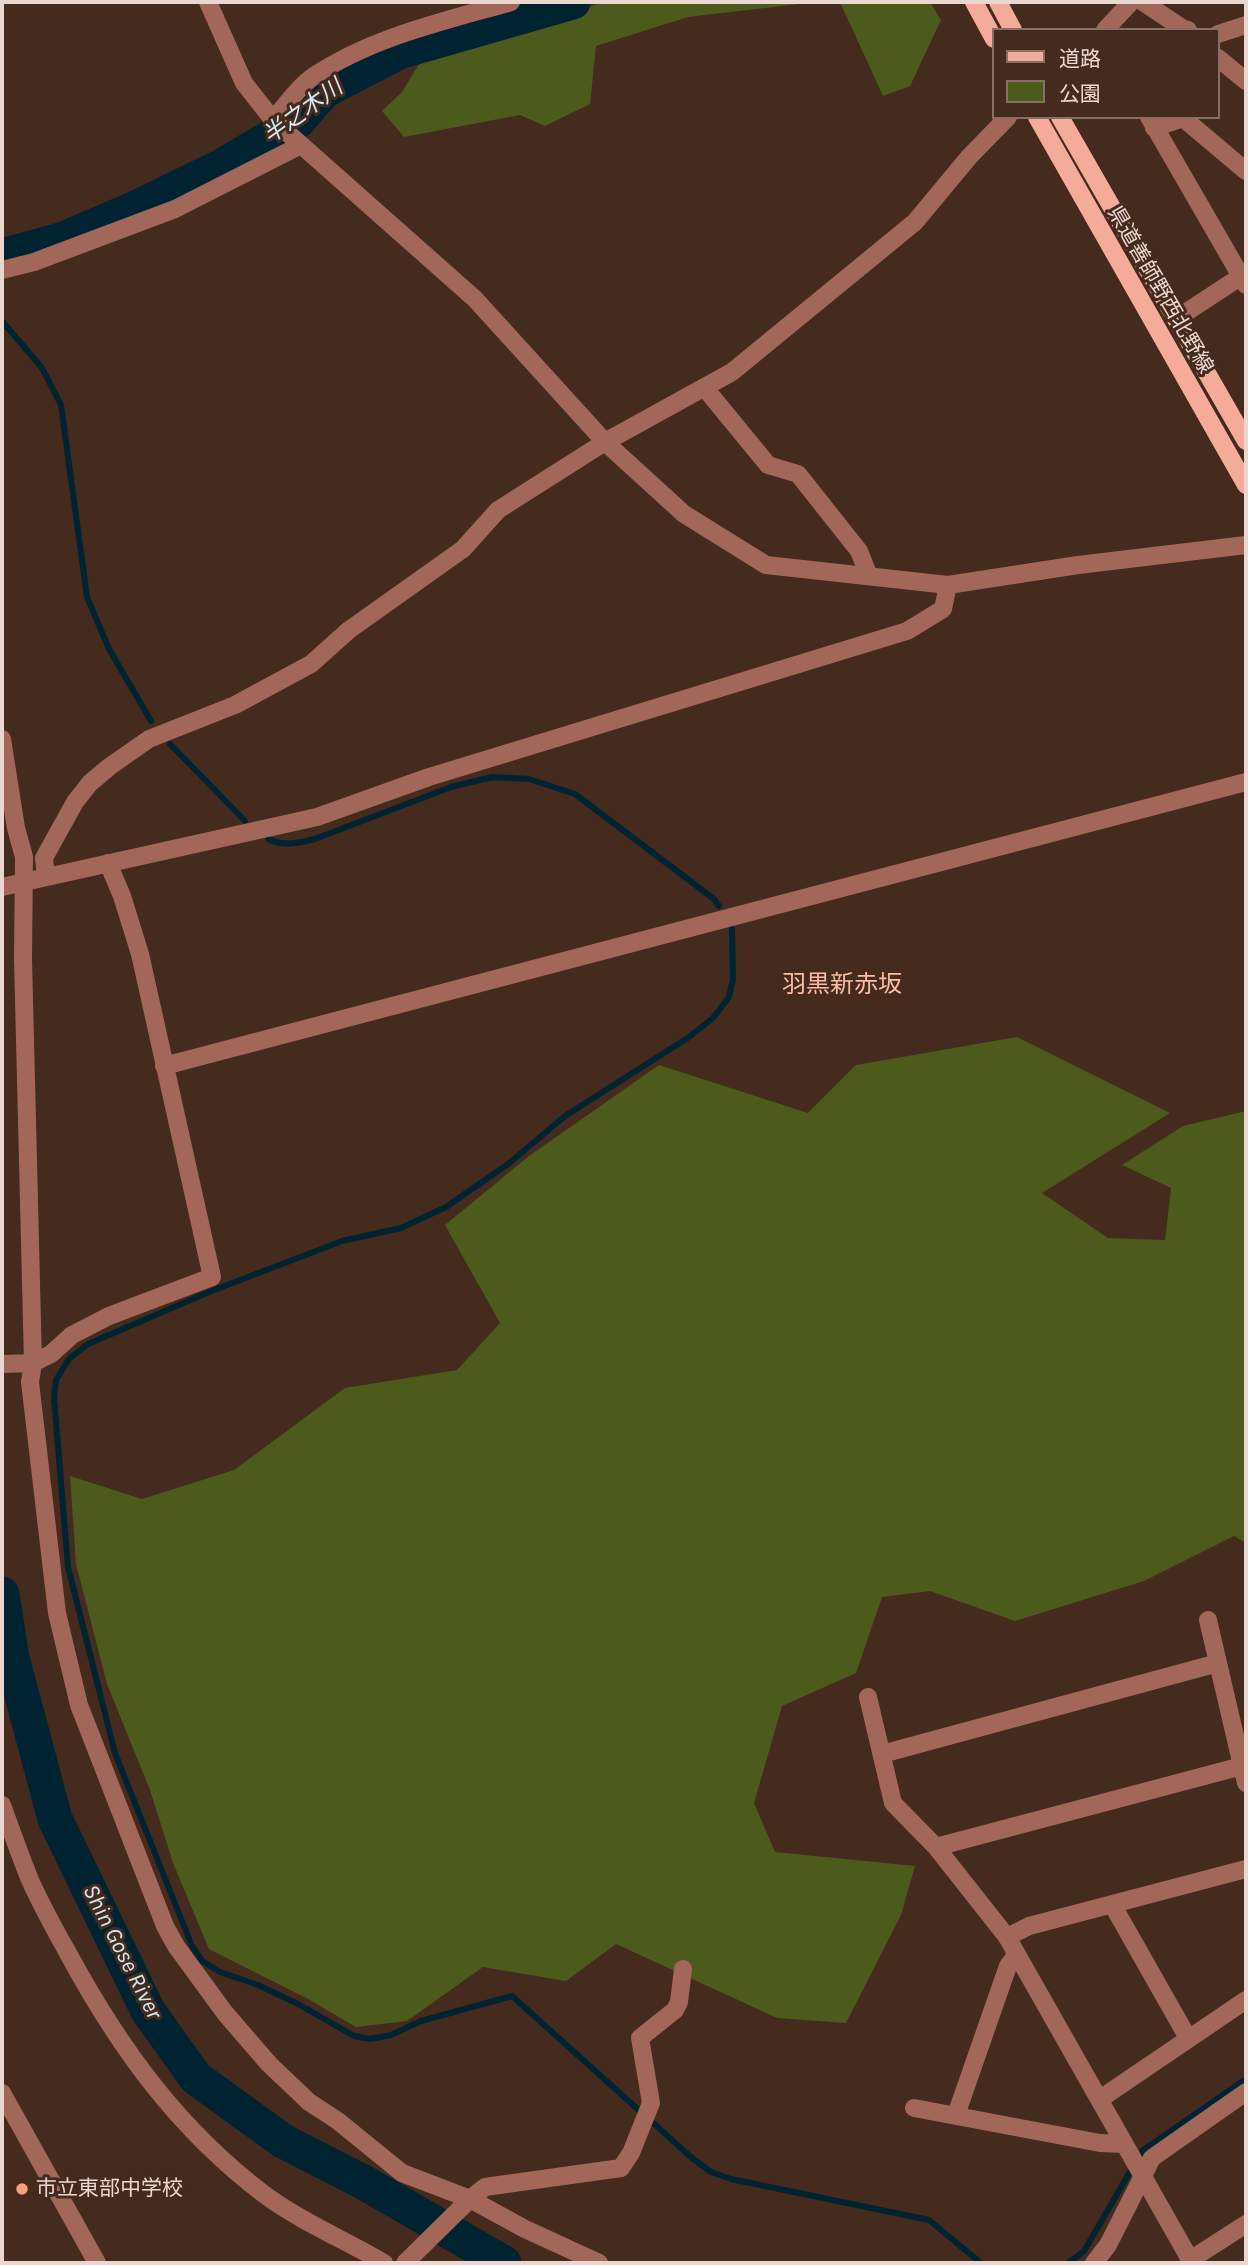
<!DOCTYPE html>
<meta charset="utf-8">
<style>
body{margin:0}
#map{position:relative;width:1248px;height:2265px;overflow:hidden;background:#452a1e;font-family:Karla,"Noto Sans JP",sans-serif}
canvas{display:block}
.frame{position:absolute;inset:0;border:4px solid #ead7d0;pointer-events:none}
.legend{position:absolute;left:992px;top:28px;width:228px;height:91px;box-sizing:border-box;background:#452a1e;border:2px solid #876f65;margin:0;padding:9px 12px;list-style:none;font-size:21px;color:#ead7d0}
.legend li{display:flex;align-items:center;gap:14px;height:35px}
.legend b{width:35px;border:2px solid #876f65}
</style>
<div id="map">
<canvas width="1248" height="2265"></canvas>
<div class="frame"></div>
<ul class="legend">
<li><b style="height:9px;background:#f5ab99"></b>道路</li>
<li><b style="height:19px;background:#4c5a1c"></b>公園</li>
</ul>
</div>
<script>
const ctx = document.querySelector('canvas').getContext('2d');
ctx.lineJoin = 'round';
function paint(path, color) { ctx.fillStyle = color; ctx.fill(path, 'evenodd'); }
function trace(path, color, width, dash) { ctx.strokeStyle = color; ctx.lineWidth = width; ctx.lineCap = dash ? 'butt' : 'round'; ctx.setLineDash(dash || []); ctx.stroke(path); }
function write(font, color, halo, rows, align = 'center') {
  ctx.font = font + ' Karla,"Noto Sans JP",sans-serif'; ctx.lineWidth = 6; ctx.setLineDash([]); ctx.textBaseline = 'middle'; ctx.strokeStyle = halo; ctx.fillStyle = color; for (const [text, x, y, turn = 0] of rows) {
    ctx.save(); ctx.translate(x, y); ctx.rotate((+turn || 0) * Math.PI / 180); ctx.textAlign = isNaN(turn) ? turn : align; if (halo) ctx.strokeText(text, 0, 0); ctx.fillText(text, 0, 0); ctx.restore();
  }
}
paint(new Path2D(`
 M603,2H816L688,17L596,46L590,104L545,126L520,115L404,137L382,111L402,92L419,64L461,47L559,18Z
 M840,2H930L941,20L910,86L883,96Z
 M1017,1037L1170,1113L1042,1193L1108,1238L1165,1240L1171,1188L1122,1165L1183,1126L1246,1111V1543L1234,1536L1144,1581L1015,1621L930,1591L882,1597L856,1673L782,1706L754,1803L775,1852L915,1866L901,1915L846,2023L777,2018L616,1944L566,1981L483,1967L407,2021L356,2027L308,1999L209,1949L173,1863L150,1790L107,1684L76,1564L70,1476L142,1499L234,1470L345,1388L457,1370L500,1323L445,1225L529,1156L659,1065L808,1113L856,1065Z`), '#4c5a1c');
trace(new Path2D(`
 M2,321L42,368L61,405L87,597L109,649L151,721
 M170,744L245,821
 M268,839C283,847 299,843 315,839L451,787L492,777L529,779L575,794L714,899L719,906
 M732,929L733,979L729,997L713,1018L689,1037L565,1116L508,1164L446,1207L401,1228L342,1241L209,1292L88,1344L69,1359L56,1380L54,1397L68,1567L115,1753L192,1946L202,1961L220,1972L258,1985L298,2004L354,2036L370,2039L391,2035L421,2021L512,1996L692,2158L711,2172L731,2179L929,2220L981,2263
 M1068,2263L1084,2251L1142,2151L1246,2079`), '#002331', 6);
trace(new Path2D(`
 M2,256L61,240L138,207L220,167L298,121L324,91L399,52L573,2
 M2,1594L12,1658L55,1819L148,2011L196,2078L283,2141L363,2182L504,2263`), '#002331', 35);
trace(new Path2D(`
 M208,2L244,83L273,120L475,299L605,442L684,514L766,565L948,585L1078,565L1246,545
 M1143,2L1182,28L1188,30
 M1105,30L1131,2
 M1218,34L1246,25
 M1218,58L1246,81
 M1149,117L1246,285
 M273,120C285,106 298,87 314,76C372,37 445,21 511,2
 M1154,128L1183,118L1246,171
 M2,270L34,262L175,209L301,145
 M1176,319L1246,273
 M704,387L768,465L798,474L859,551L869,576
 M2,739L16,828L24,857L23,959L33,1363L30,1382L57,1613L79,1705L165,1926L176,1946L225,2013L269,2064L309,2102L338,2121L402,2173L470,2199L525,2229L599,2263
 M46,877L44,858L75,802L90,783L109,767L149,739L235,705L311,664L349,630L463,549L498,510L605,442L732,372L915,222L969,157L1008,117
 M2,887L317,817L429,777L907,631L943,609L948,585
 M164,1066L1246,782
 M2,1364L33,1363L51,1354L72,1335L109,1316L212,1277L140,954L122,896L108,863
 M1208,1620L1246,1783
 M868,1697L893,1803L936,1847L1007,1937L1192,2263
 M882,1754L1218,1663
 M2,1805C11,1830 20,1855 30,1880C41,1905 55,1930 69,1955C120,2049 179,2130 265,2195C302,2222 345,2240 384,2263
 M936,1847L1242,1766
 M1112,1904L1188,2038
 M1007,1937L1029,1926L1246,1869
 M2,2093L97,2263
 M1100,2099L1246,2000
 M914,2108L1100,2143L1124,2144
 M956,2115L1008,1966L1017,1954
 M1190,2260L1246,2224
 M405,2263L470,2199L485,2187L621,2168L631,2153L651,2103L640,2038L675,2010L679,2002L683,1969
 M1094,2263L1108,2245L1152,2158L1246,2092`), '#a36759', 18);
trace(new Path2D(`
 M974,2L994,39
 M998,2L1013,30
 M1037,117L1246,485
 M1060,117L1246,441`), '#f5ab99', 18);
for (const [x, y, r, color] of [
 [22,2189,7,"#f2a17e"]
]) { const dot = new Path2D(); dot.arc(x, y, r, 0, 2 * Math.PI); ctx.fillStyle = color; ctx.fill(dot); trace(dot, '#452a1e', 2.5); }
write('21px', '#ead7d0', '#452a1e', [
 ["県道善師野西北野線",1160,290,60]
]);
write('21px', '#ead7d0', '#452a1e', [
 ["市立東部中学校",36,2189]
], 'left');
write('italic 23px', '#d1e9f5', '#452a1e', [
 ["半之木川",303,112,-36],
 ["Shin Gose River",122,1952,63]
]);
write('24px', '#fabca2', '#452a1e', [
 ["羽黒新赤坂",842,985]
]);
</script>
